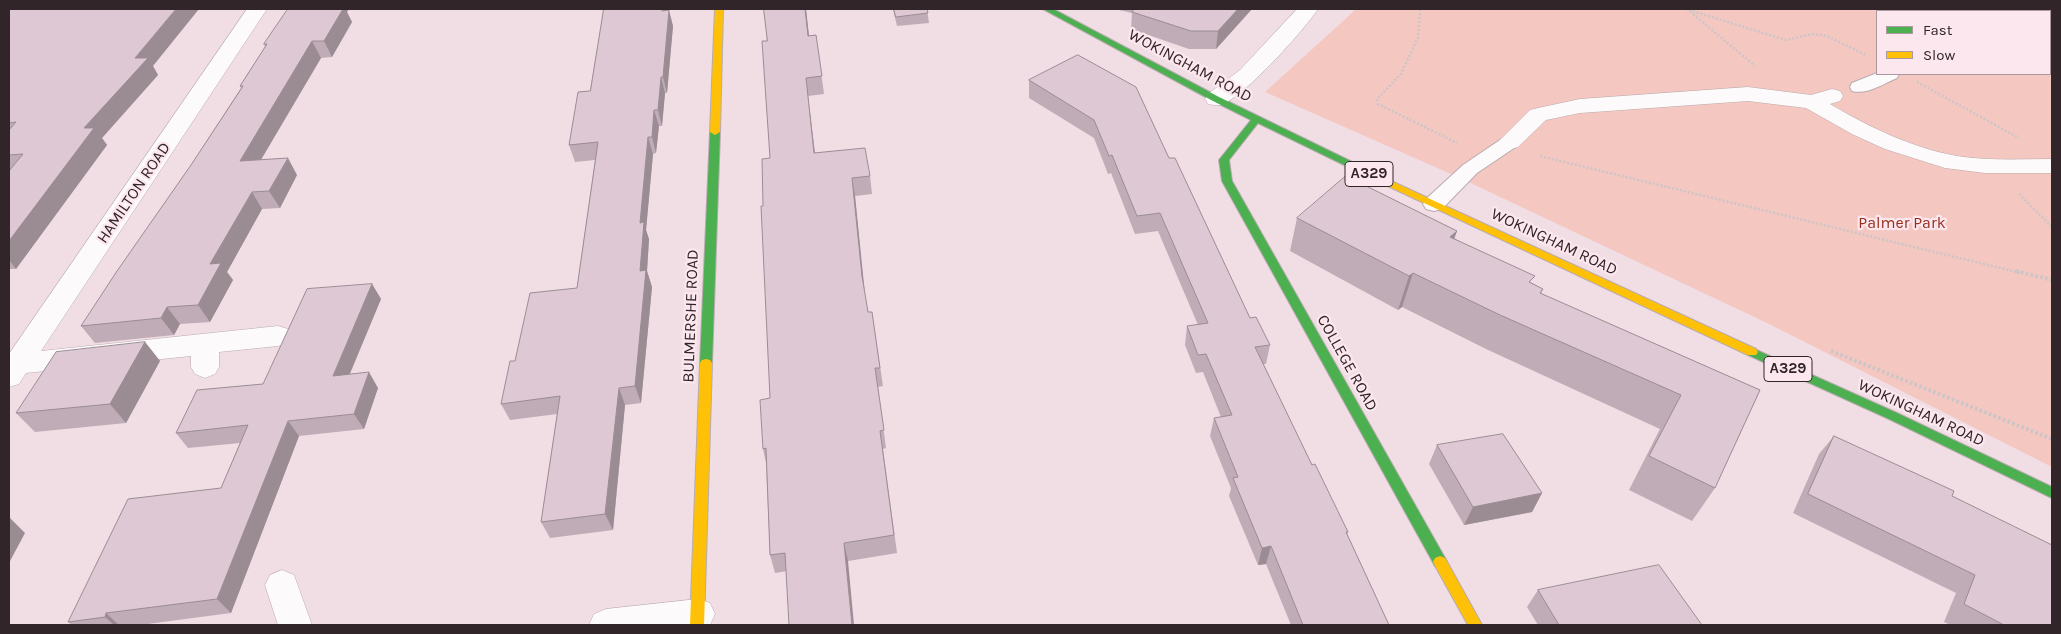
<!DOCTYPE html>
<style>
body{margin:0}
#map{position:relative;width:2061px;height:634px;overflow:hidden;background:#f0dee4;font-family:Karla,sans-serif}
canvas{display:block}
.frame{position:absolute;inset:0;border:10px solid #312529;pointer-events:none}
.legend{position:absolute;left:1876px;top:10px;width:175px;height:65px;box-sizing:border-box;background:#fce7ee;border:1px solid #ab999f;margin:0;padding:6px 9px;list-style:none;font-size:15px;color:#312529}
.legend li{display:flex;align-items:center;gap:10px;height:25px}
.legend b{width:25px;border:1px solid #ab999f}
</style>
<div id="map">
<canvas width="2061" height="634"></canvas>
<div class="frame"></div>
<ul class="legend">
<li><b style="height:6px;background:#4caf50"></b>Fast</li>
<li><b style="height:6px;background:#ffc107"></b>Slow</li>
</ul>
</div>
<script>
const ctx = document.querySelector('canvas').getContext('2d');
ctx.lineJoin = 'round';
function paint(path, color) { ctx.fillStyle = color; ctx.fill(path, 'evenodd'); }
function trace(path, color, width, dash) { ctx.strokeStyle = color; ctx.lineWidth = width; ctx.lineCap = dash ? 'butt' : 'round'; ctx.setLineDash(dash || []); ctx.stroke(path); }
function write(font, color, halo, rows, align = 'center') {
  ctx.font = font + ' Karla,sans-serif'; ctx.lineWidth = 4.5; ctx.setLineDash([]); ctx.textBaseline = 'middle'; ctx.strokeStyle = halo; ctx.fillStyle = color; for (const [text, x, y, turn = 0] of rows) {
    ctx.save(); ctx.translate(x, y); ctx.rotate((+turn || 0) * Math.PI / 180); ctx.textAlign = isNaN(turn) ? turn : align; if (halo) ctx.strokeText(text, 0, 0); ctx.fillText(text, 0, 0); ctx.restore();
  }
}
paint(new Path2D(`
 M1354,9H2052V467L1767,323L1460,178L1265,92L1353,12ZM1877,11H2050V74H1877Z`), '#f5c7c1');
const lane = new Path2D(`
 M1877,73L1899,74L1897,78C1883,84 1867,95 1852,91L1850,87L1852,83Z
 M1510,136L1517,138L1520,142L1517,146L1477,173L1442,209L1434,211L1426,209L1423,204L1426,199L1463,165L1503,138Z`);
const street = new Path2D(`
 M247,9H267L41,351L278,326L288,329L292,336L288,343L278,346L219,352V367L215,374L205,378L195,374L191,367V356L26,373L19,384L9,387V354Z
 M1297,9H1318C1303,31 1247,94 1223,104C1218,106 1214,105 1208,104L1205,99L1208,94L1240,70Z
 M1748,87L1811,95L1832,89L1840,91L1843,96L1840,101L1830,104C1869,127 1912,148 1957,156C1988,161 2020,159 2052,159V173H1985L1945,168L1885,149L1852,134L1806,108L1748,101L1580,113L1546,120L1518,147L1510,149L1502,147L1498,142L1530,110L1538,108L1580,99Z
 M282,570L294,575L312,625H278L265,585L270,575Z
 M698,599L710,603L715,614L710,625H589L594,614L606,609Z`);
const fast = new Path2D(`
 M1043,9H1053L1219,97L1381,176L1383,178L1381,180H1375L1258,123L1229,160L1232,181L1445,558L1447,562L1445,566L1440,568L1435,566L1222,181L1219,160L1251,120L1213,101Z
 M715,129L720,132L712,363L710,366H702L700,363L710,132Z
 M1752,348L1897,413L2052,487V498L1889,419L1748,355L1746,352L1748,349Z`);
const slow = new Path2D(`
 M715,9H723L720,132L715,135L710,132Z
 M1378,175L1756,349L1758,352L1756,355H1748L1375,180L1373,178Z
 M706,359L710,360L712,363L704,625H690L700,363L702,360Z
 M1440,556L1445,558L1482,625H1468L1433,562L1435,558Z`);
trace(lane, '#b9abb0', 2);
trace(street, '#b9abb0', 1);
trace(fast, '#b9abb0', 2);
trace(slow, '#b9abb0', 2);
trace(new Path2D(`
 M1420,9L1418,38L1401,74L1377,99L1378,104L1457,143
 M1687,9L1755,66
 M1689,10L1786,40L1812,34L1827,36L1866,55
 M1917,82L2019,138
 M1540,156L2021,273
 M2019,194L2052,227`), '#cbc5c7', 2.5, [2, 2]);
trace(new Path2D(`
 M2016,271L2052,280
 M1831,351L2052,439`), '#cbc5c7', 4, [2.5, 2.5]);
paint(lane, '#fdfafb');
paint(street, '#fdfafb');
paint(fast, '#4caf50');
paint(slow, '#ffc107');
paint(new Path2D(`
 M9,9L153,66L158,75L102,138L107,145L16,269H10L9,270Z
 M604,9H667L673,26L667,93H665L662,126H659L656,153L653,154L646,230L649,239L647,271L652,287L641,403L625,405L613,530L550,538L541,522L557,414L510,420L501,404L515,361L577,288L595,160L575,162L569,145L590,91Z
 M764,9H806L809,36L816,35L824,94L808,96L815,153L870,176L872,194L855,196L864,290L868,312H872L883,386L878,387L886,448L883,449L897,553L775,573L770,555L766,463L763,449L770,398L763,206L770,158L767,41Z
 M893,9H927L929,23L897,26Z
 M1115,9H1252L1216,49H1189L1131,29L1132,13Z
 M347,12L352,22L332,57L321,58L261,160L297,175L280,208L262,209L227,272L233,280L210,322L180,324L174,335L95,343L81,326L191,165L241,88L240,86L265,47L264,44Z
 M1029,80L1169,158L1250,318L1270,345L1266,364H1263L1312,465L1348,532L1347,534L1389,625H1291L1266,564L1258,565L1229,496L1231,488L1210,436L1214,418L1221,417L1203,372L1196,373L1185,345L1187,326L1198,325L1158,231L1135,234L1111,173L1108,174L1094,138L1029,98Z
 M1297,218L1457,231L1454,238L1532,283L1543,289L1541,294L1760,390L1715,488L1692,521L1629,490L1660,429L1486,349L1402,307L1398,310L1290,251Z
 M372,284L381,299L350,374L378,388L364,429L299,436L231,613L140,625H72L68,622L221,488L240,443L188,448L176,433L263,384Z
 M145,342L160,361L126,423L35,432L16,413Z
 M1834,436L1952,496L2052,625H1951L1944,622L1956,593L1793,513L1819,454Z
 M1437,445L1542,493L1532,512L1464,525L1429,464Z
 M1538,590L1702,625H1538L1527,607Z`), '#bfacb6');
paint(new Path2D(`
 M176,9H199L153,66L158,75L102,138L107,145L16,269L9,260V241L84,128L135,58Z
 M334,9H349L347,12L352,22L332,57L324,41Z
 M805,9H806L811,54L808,36Z
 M1238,9H1252L1216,49L1218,31Z
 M669,10L673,26L667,93L663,77Z
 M312,41L321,58L250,178L240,161Z
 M661,77L665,93L662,126L658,110Z
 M806,78L808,96L817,171L814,153Z
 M654,110L659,126L656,153L652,137Z
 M648,137L653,154L646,230L649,239L647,271L652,287L641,403L635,386L640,271V223Z
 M288,158L297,175L280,208L269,191Z
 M852,178L855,196L865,294L862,276Z
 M252,192L262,209L227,272L233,280L210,322L198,305L210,264Z
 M1457,231L1445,265L1450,237Z
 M1413,273L1402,307L1398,310L1409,276Z
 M372,284L381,299L342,392L333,376Z
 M167,307L180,324L174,335L161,318Z
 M145,342L160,361L126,423L110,404Z
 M369,372L378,388L364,429L354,414Z
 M619,388L625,405L613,530L605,514Z
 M288,421L299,436L231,613L217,599Z
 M1542,493L1532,512L1464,525L1473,507Z
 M9,517L25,533L9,563Z
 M844,543L848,561L854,625H852Z
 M1271,546L1266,564L1258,565L1262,548Z
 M106,613L119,625H114L105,617Z`), '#9b8c94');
const building = new Path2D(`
 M9,9H176L135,58H148L84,128H94L9,241V171L23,154L9,155V130L16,122L9,123Z
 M288,9H343L324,41H312L240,161L288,158L269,191L252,192L210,264L221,263L198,305L167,307L161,318L81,326L117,271L191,165L243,86H240L267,44H264Z
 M604,9H662V11L669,10L663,77H661L658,110H654L652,137H648L640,223L644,222L640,271L646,270L635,386L619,388L605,514L541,522L560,396L501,404L510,361H515L530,293L577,288L598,142L569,145L578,92L590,91Z
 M764,9H805L808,36L816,35L822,76L806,78L814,153L865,148L870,176L852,178L862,276L868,312H872L880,368H875L884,430L880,431L894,535L844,543L852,625H789L785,553L770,555L766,448L763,449L760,400L770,398L761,206H763L762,159L770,158L762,41H767Z
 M894,9H927L928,13L896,17Z
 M1135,9H1238L1218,31H1191L1132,12Z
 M1078,55L1136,87L1169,158H1175L1250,318L1256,317L1270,345L1255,347L1312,465L1315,464L1348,532H1346L1389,625H1303L1271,546L1262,548L1233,478L1238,477L1214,418L1232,415L1206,354L1198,355L1187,326L1208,323L1160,213L1137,216L1112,155L1109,156L1094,120L1029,80Z
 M1346,176L1457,231L1450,237L1535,276L1529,282L1543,289L1540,293L1760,390L1715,488L1649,456L1681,395L1500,315L1413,273L1409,276L1297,218Z
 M372,284L333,376L369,372L354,414L288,421L217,599L106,613L105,617L68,622L128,499L221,488L248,425L176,433L197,390L263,384L307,289Z
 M145,342L110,404L16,413L56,352Z
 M1503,434L1542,493L1473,507L1437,445Z
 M1834,436L1954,491L1952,496L2052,545V625H2004L1964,604L1975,575L1808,494Z
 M1659,565L1702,625H1559L1538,590Z`);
paint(building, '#dec8d4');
trace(building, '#9b8c94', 1);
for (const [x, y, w] of [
 [1369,174,48],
 [1788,369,48]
]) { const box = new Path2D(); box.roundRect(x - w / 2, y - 12.5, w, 25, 4); ctx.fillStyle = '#fce7ee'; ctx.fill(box); trace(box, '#312529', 1); }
write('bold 15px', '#312529', null, [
 ["A329",1369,174],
 ["A329",1788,369]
]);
write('16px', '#312529', '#fce7ee', [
 ["WOKINGHAM ROAD",1190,66,28],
 ["HAMILTON ROAD",134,193,-56],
 ["WOKINGHAM ROAD",1554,242,25],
 ["BULMERSHE ROAD",691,316,-88],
 ["COLLEGE ROAD",1347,363,61],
 ["WOKINGHAM ROAD",1921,413,25]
]);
write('16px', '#95301c', '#fce7ee', [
 ["Palmer Park",1902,223]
]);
</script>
